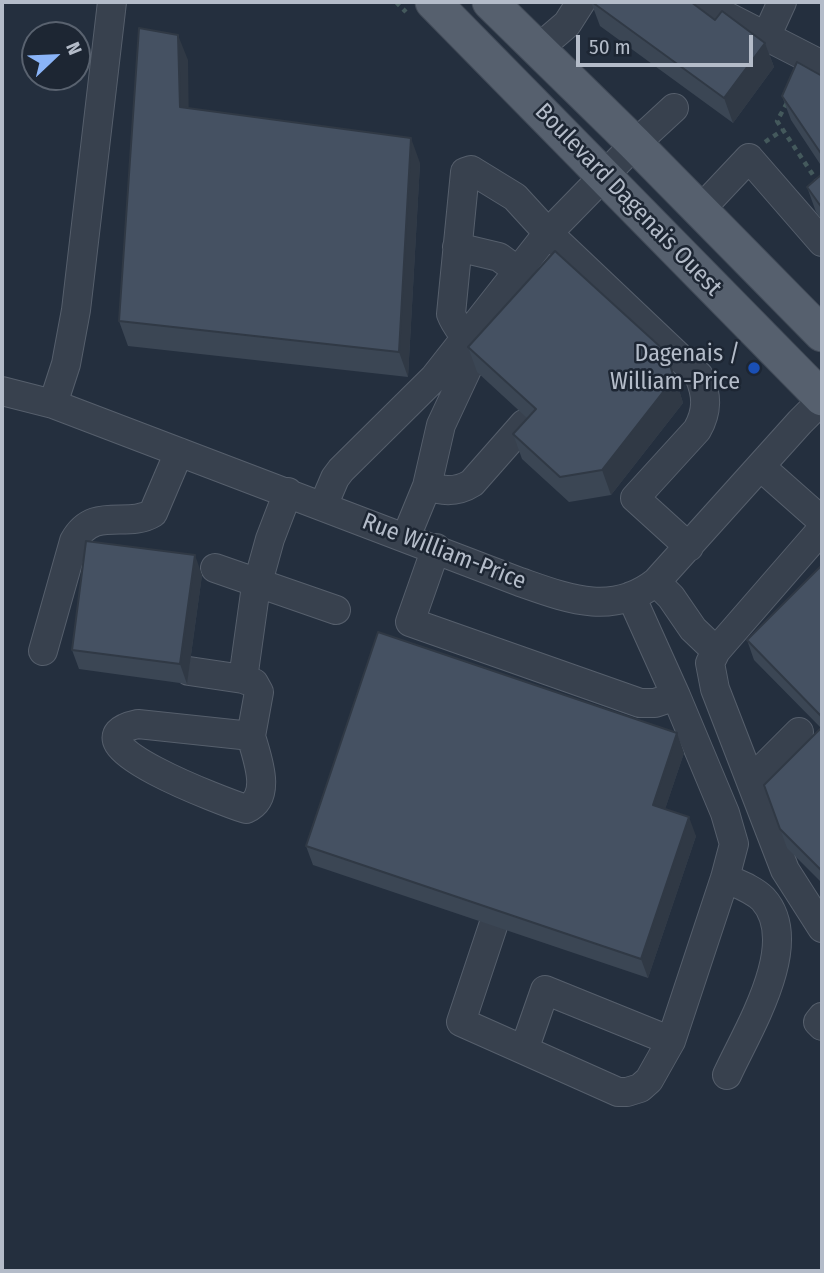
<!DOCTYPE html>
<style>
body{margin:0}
#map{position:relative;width:824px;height:1273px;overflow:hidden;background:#242f3e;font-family:"Fira Sans Condensed",sans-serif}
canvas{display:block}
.frame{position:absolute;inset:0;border:4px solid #b4bcc9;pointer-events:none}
.north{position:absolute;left:21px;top:21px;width:70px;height:70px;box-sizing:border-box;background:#1d2633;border:2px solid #59626f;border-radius:50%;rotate:67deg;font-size:19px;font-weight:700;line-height:28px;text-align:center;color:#b4bcc9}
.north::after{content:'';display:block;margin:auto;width:24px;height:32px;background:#8ab4f8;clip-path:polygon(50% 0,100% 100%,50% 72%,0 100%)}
.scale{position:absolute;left:576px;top:35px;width:177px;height:32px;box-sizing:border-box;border:4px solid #b4bcc9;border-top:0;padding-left:9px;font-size:21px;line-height:24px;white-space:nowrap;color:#b4bcc9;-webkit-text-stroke:5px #1d2633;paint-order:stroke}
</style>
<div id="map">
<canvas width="824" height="1273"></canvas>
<div class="frame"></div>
<div class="north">N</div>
<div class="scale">50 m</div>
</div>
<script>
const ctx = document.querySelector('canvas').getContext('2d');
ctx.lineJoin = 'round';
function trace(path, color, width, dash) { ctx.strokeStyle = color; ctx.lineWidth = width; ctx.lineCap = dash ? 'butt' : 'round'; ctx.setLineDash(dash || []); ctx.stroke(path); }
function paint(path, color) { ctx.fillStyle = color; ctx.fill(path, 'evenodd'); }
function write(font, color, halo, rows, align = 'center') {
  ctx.font = font + ' "Fira Sans Condensed",sans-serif'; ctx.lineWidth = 5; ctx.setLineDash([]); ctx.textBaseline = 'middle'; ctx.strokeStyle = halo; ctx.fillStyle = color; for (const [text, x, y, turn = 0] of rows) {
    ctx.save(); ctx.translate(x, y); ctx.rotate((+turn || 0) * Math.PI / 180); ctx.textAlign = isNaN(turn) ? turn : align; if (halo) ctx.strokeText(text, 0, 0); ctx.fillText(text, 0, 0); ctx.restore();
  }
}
const minor = new Path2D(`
 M699,2L822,65
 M766,37L782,2
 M539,48L567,24L581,2
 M674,108L635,144L548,233L699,376C707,395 708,411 697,430L635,498L689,547
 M700,210L749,158L822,242
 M457,247L499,257L518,271
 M2,391L53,404L520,582C566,598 612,617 656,582L800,422L822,400
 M53,404L66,364L76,310L112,2
 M761,467L822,521
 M323,506L335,478L341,470L434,378L548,233L515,197L471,170L465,172L451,314C459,335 475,339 470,363L441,425L427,486
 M406,537L427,486C443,492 458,492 472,483L524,424
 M436,548L410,622L640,703H655L676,696L631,596
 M215,568L336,610
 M656,582L671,597L693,629L716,651L822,529
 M43,651L74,541C94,505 127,529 153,513L179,452
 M716,651L710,663L715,689L785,870L822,928
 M189,671L243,679
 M251,736C257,758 273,797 246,809C230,804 57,741 138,724L251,736L259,692L254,683L243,679L255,593L270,539L288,492
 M751,780L799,732
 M725,878C738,884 753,889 763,899C803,943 747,1031 727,1075
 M493,926L461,1022L524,1050
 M822,1017L818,1022L822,1026
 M671,1041L545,990L524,1050L618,1092H627L640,1088L649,1080L671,1041L725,878L734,844L725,813L676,696`);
const major = new Path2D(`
 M433,2L822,398
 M490,2L635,144L822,334`);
trace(minor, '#565f6c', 30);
trace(major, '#414a57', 37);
trace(new Path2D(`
 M396,2L406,12
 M787,103L777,121L819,184
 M765,142L783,130`), '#44595c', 4.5, [5, 5]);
trace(minor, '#38414e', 28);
trace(major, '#56606e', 35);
paint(new Path2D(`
 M591,2L715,20L765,43L774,67L733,123L600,26Z
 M188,60V108L420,163L408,377L128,346L119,321Z
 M822,76V167L791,120L782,96Z
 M822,174V220L816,212L807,187Z
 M468,347L675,377L683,403L611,495L569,502L522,459L513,434L527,418L477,372Z
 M822,565V883L787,848L764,785L821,728L754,660L747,640Z
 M202,575L187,684L79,669L72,650Z
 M677,733L684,753L665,809L696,836L648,978L313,865L306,846Z`), '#3b4654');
paint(new Path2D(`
 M178,35L188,60L189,132L180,107Z
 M765,43L774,67L733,123L724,98Z
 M411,138L420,163L408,377L399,352Z
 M666,352L675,377L683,403L611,495L602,470Z
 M195,555L202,575L187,684L180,664Z
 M677,733L684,753L660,824L653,805Z
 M689,817L696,836L648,978L641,959Z`), '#303945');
const building = new Path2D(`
 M592,2H691L715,20L722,11L765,43L724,98Z
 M139,28L178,35L180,107L411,138L399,352L119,321Z
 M797,62L822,76V155L782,96Z
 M822,174V208L807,187Z
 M555,251L666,352L674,378L602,470L560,477L513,434L536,409L468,347Z
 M86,541L195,555L180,664L72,650Z
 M822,565V717L747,640Z
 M378,632L677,733L653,805L689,817L641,959L306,846Z
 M822,727V871L780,829L764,785Z`);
paint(building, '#455162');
trace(building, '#303945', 2);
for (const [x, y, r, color] of [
 [754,368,7,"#1a4fb4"]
]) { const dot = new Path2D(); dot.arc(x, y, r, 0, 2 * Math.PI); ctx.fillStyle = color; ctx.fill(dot); trace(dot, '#1d2633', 2.5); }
write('24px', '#b4bcc9', '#1d2633', [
 ["Boulevard Dagenais Ouest",628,200,46],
 ["Rue William-Price",444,552,21]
]);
write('24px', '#b4bcc9', '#1d2633', [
 ["Dagenais /",740,354],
 ["William-Price",740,382]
], 'right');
</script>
